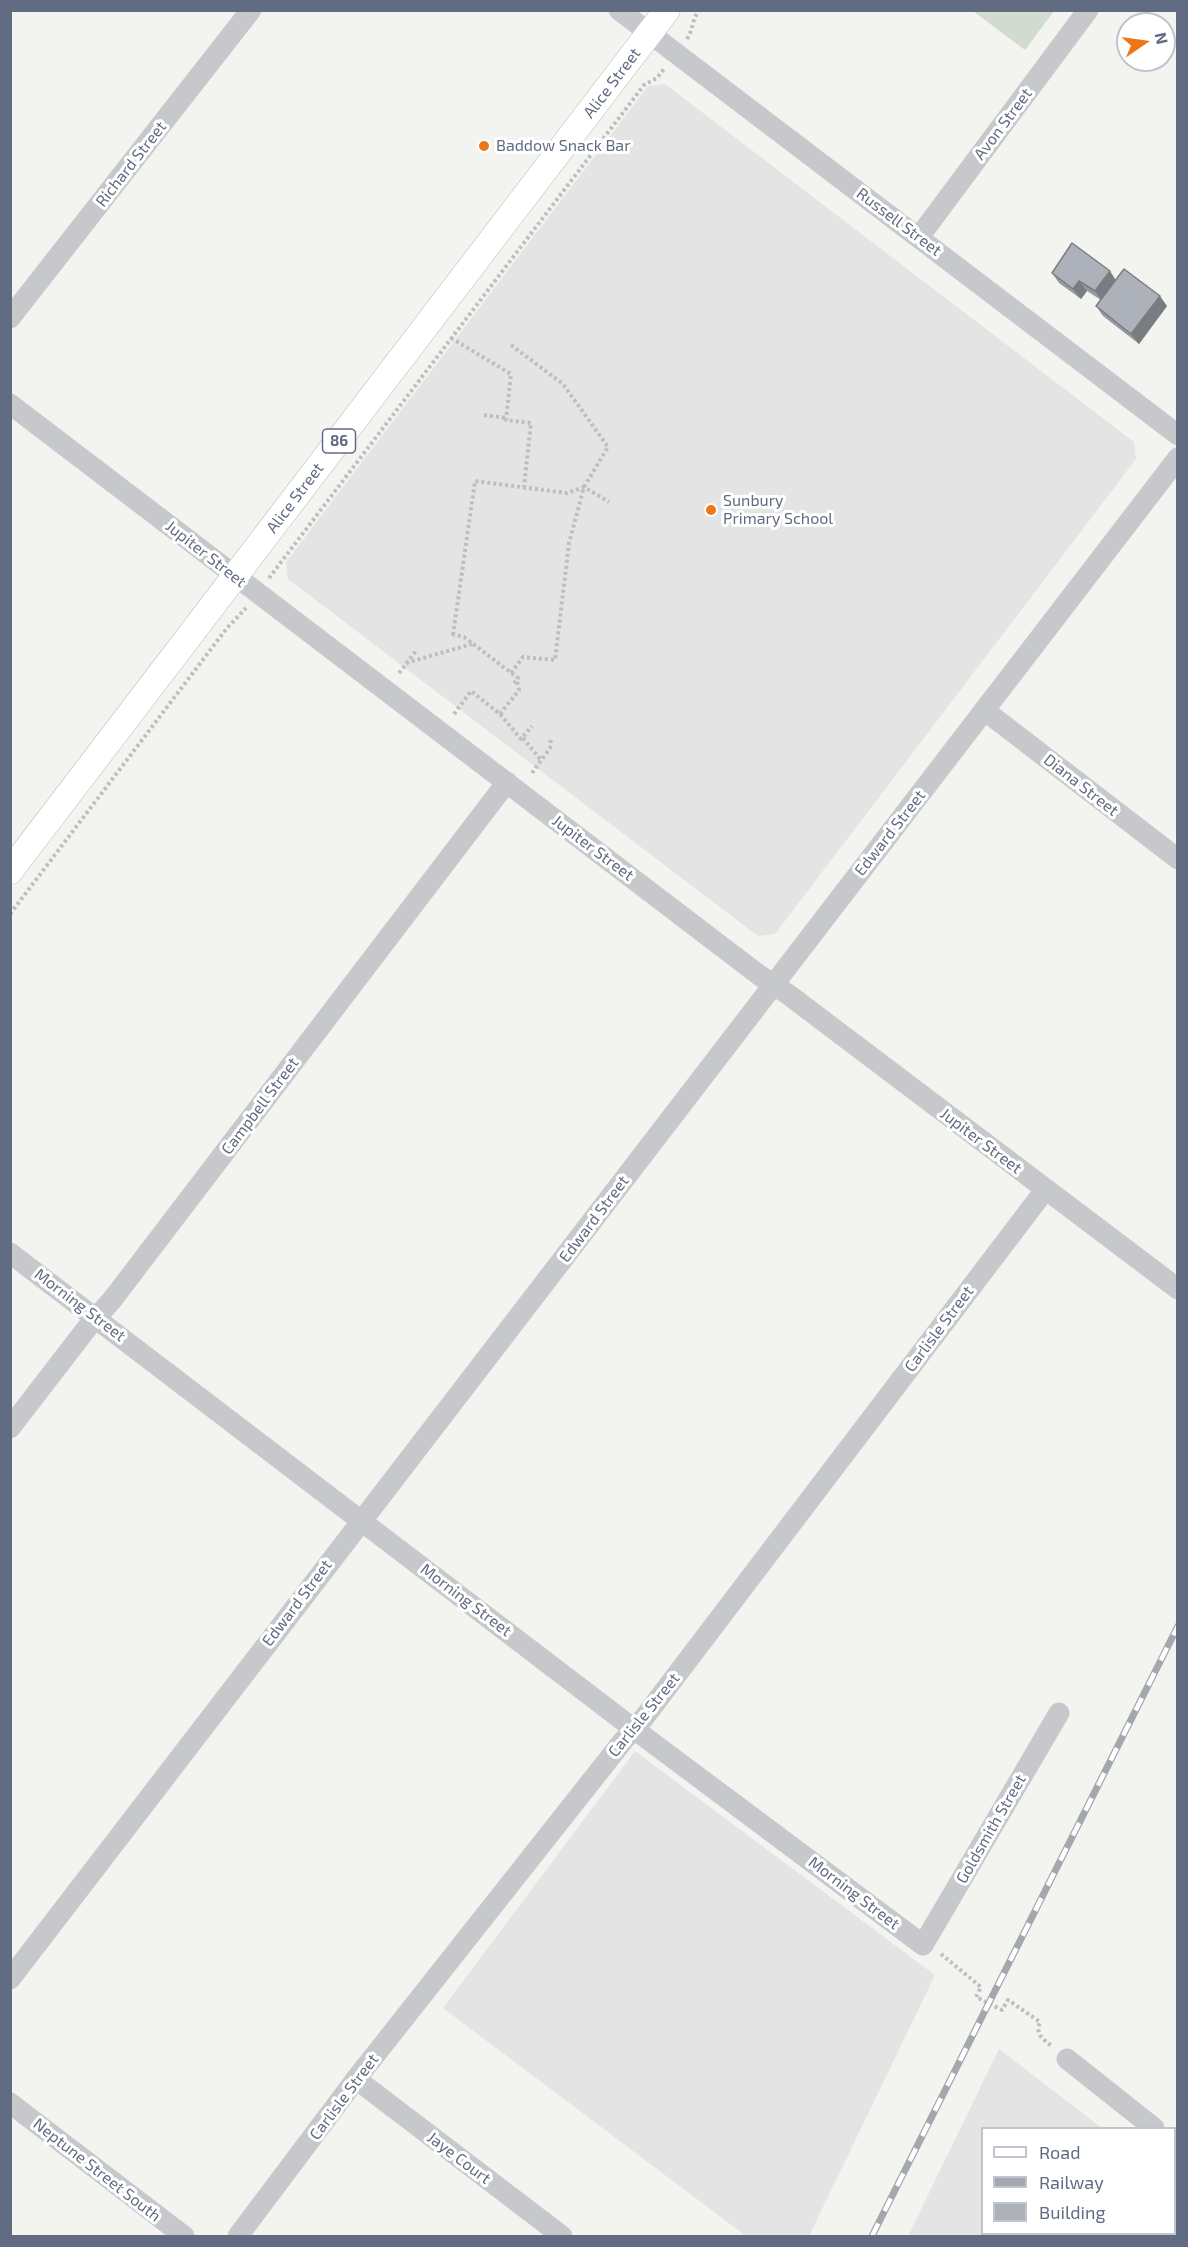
<!DOCTYPE html>
<style>
body{margin:0}
#map{position:relative;width:1188px;height:2247px;overflow:hidden;background:#f3f4ef;font-family:"Exo 2",sans-serif}
canvas{display:block}
.frame{position:absolute;inset:0;border:12px solid #616c82;pointer-events:none}
.legend{position:absolute;left:981px;top:2127px;width:195px;height:108px;box-sizing:border-box;background:#fff;border:2px solid #c0c4cd;margin:0;padding:8px 10px;list-style:none;font-size:18px;color:#616c82}
.legend li{display:flex;align-items:center;gap:12px;height:30px}
.legend b{width:30px;border:2px solid #c0c4cd}
.north{position:absolute;left:1116px;top:12px;width:60px;height:60px;box-sizing:border-box;background:#fff;border:2px solid #c0c4cd;border-radius:50%;rotate:77deg;font-size:16px;font-weight:700;line-height:24px;text-align:center;color:#616c82}
.north::after{content:'';display:block;margin:auto;width:21px;height:27px;background:#eb7718;clip-path:polygon(50% 0,100% 100%,50% 72%,0 100%)}
</style>
<div id="map">
<canvas width="1188" height="2247"></canvas>
<div class="frame"></div>
<ul class="legend">
<li><b style="height:8px;background:#fff"></b>Road</li>
<li><b style="height:8px;background:#a3a7ae"></b>Railway</li>
<li><b style="height:16px;background:#adb2ba"></b>Building</li>
</ul>
<div class="north">N</div>
</div>
<script>
const ctx = document.querySelector('canvas').getContext('2d');
ctx.lineJoin = 'round';
function paint(path, color) { ctx.fillStyle = color; ctx.fill(path, 'evenodd'); }
function trace(path, color, width, dash) { ctx.strokeStyle = color; ctx.lineWidth = width; ctx.lineCap = dash ? 'butt' : 'round'; ctx.setLineDash(dash || []); ctx.stroke(path); }
function write(font, color, halo, rows, align = 'center') {
  ctx.font = font + ' "Exo 2",sans-serif'; ctx.lineWidth = 6; ctx.setLineDash([]); ctx.textBaseline = 'middle'; ctx.strokeStyle = halo; ctx.fillStyle = color; for (const [text, x, y, turn = 0] of rows) {
    ctx.save(); ctx.translate(x, y); ctx.rotate((+turn || 0) * Math.PI / 180); ctx.textAlign = isNaN(turn) ? turn : align; if (halo) ctx.strokeText(text, 0, 0); ctx.fillText(text, 0, 0); ctx.restore();
  }
}
paint(new Path2D(`
 M665,84L1134,442L1136,459L775,934L758,936L288,579L286,562L648,86Z
 M635,1751L935,1975L809,2236H746L443,2008Z
 M999,2049L1102,2128H982V2234H1110L1109,2236H908Z`), '#e3e4e3');
paint(new Path2D(`
 M973,11H1054L1025,50Z`), '#d2dbd0');
const major = new Path2D(`
 M10,871L667,10`);
trace(major, '#b8babf', 27);
trace(new Path2D(`
 M687,39C693,30 692,20 699,10
 M451,338L511,374L506,420L531,423L524,487
 M484,415L506,418
 M269,578L644,85L657,78L664,69
 M452,634L464,637L518,678L514,683
 M453,635L475,481L567,493L584,487L609,502
 M406,663L472,644
 M399,673L416,651
 M511,673L523,657L555,660L569,543L584,487L608,447L563,384L511,345
 M454,714L471,691L500,714L521,739L532,726
 M500,714L519,690L517,681
 M523,738L541,760
 M532,773L550,748L551,738
 M10,914L227,628L246,608
 M941,1954L981,1987L976,1997L1002,2010L1008,2000L1040,2022C1035,2035 1043,2039 1053,2047`), '#bdbec0', 4, [3, 3]);
trace(new Path2D(`
 M619,10L1178,435
 M919,237L1088,10
 M10,318L251,10
 M10,404L759,975L789,995L1178,1289
 M984,710L1178,859
 M10,1253L634,1729L923,1945L1059,1713
 M10,1428L87,1328L112,1300L507,782
 M10,1979L1178,458
 M1067,2059L1154,2128
 M356,2079L562,2236
 M10,2103L184,2236
 M1174,2145L1178,2147
 M1174,2187L1178,2181
 M1174,2214L1178,2216
 M238,2236L356,2079L623,1741L643,1719L1045,1190
 M1151,2236L1152,2234`), '#c6c8cc', 21);
trace(major, '#fff', 26);
const rail = new Path2D(`
 M872,2236L1178,1626`);
trace(rail, '#a3a7ae', 7);
trace(rail, '#fff', 4.5, [14]);
paint(new Path2D(`
 M1052,273L1116,280L1167,306L1139,344L1103,316L1096,306L1101,300L1087,291L1081,299L1059,283Z`), '#9599a0');
paint(new Path2D(`
 M1110,271L1117,282L1102,301L1095,291Z
 M1079,281L1087,291L1081,299L1073,289Z
 M1160,296L1167,306L1139,344L1131,334Z`), '#797d82');
const building = new Path2D(`
 M1072,243L1110,271L1095,291L1079,281L1073,289L1052,273Z
 M1124,269L1160,296L1131,334L1096,306Z`);
paint(building, '#adb2ba');
trace(building, '#797d82', 1.5);
for (const [x, y, r, color] of [
 [484,146,6,"#eb7718"],
 [711,510,6,"#eb7718"]
]) { const dot = new Path2D(); dot.arc(x, y, r, 0, 2 * Math.PI); ctx.fillStyle = color; ctx.fill(dot); trace(dot, '#fff', 2); }
for (const [x, y, w] of [
 [339,441,33]
]) { const box = new Path2D(); box.roundRect(x - w / 2, y - 12, w, 24, 4.5); ctx.fillStyle = '#fff'; ctx.fill(box); trace(box, '#616c82', 1.5); }
write('bold 15px', '#616c82', null, [
 ["86",339,441]
]);
write('16px', '#616c82', '#fff', [
 ["Alice Street",612,83,-53],
 ["Avon Street",1003,124,-53],
 ["Richard Street",131,164,-52],
 ["Russell Street",899,222,37],
 ["Alice Street",295,498,-53],
 ["Jupiter Street",206,554,38],
 ["Diana Street",1081,785,38],
 ["Edward Street",890,833,-52],
 ["Jupiter Street",593,848,37],
 ["Campbell Street",260,1106,-53],
 ["Jupiter Street",981,1141,37],
 ["Edward Street",594,1219,-53],
 ["Morning Street",80,1305,37],
 ["Carlisle Street",939,1329,-53],
 ["Morning Street",466,1600,37],
 ["Edward Street",297,1603,-53],
 ["Carlisle Street",644,1715,-51],
 ["Goldsmith Street",991,1829,-60],
 ["Morning Street",854,1893,37],
 ["Carlisle Street",344,2097,-53],
 ["Jaye Court",459,2158,37],
 ["Neptune Street South",97,2170,38]
]);
write('16px', '#616c82', '#fff', [
 ["Baddow Snack Bar",496,146],
 ["Sunbury",723,501],
 ["Primary School",723,519]
], 'left');
</script>
